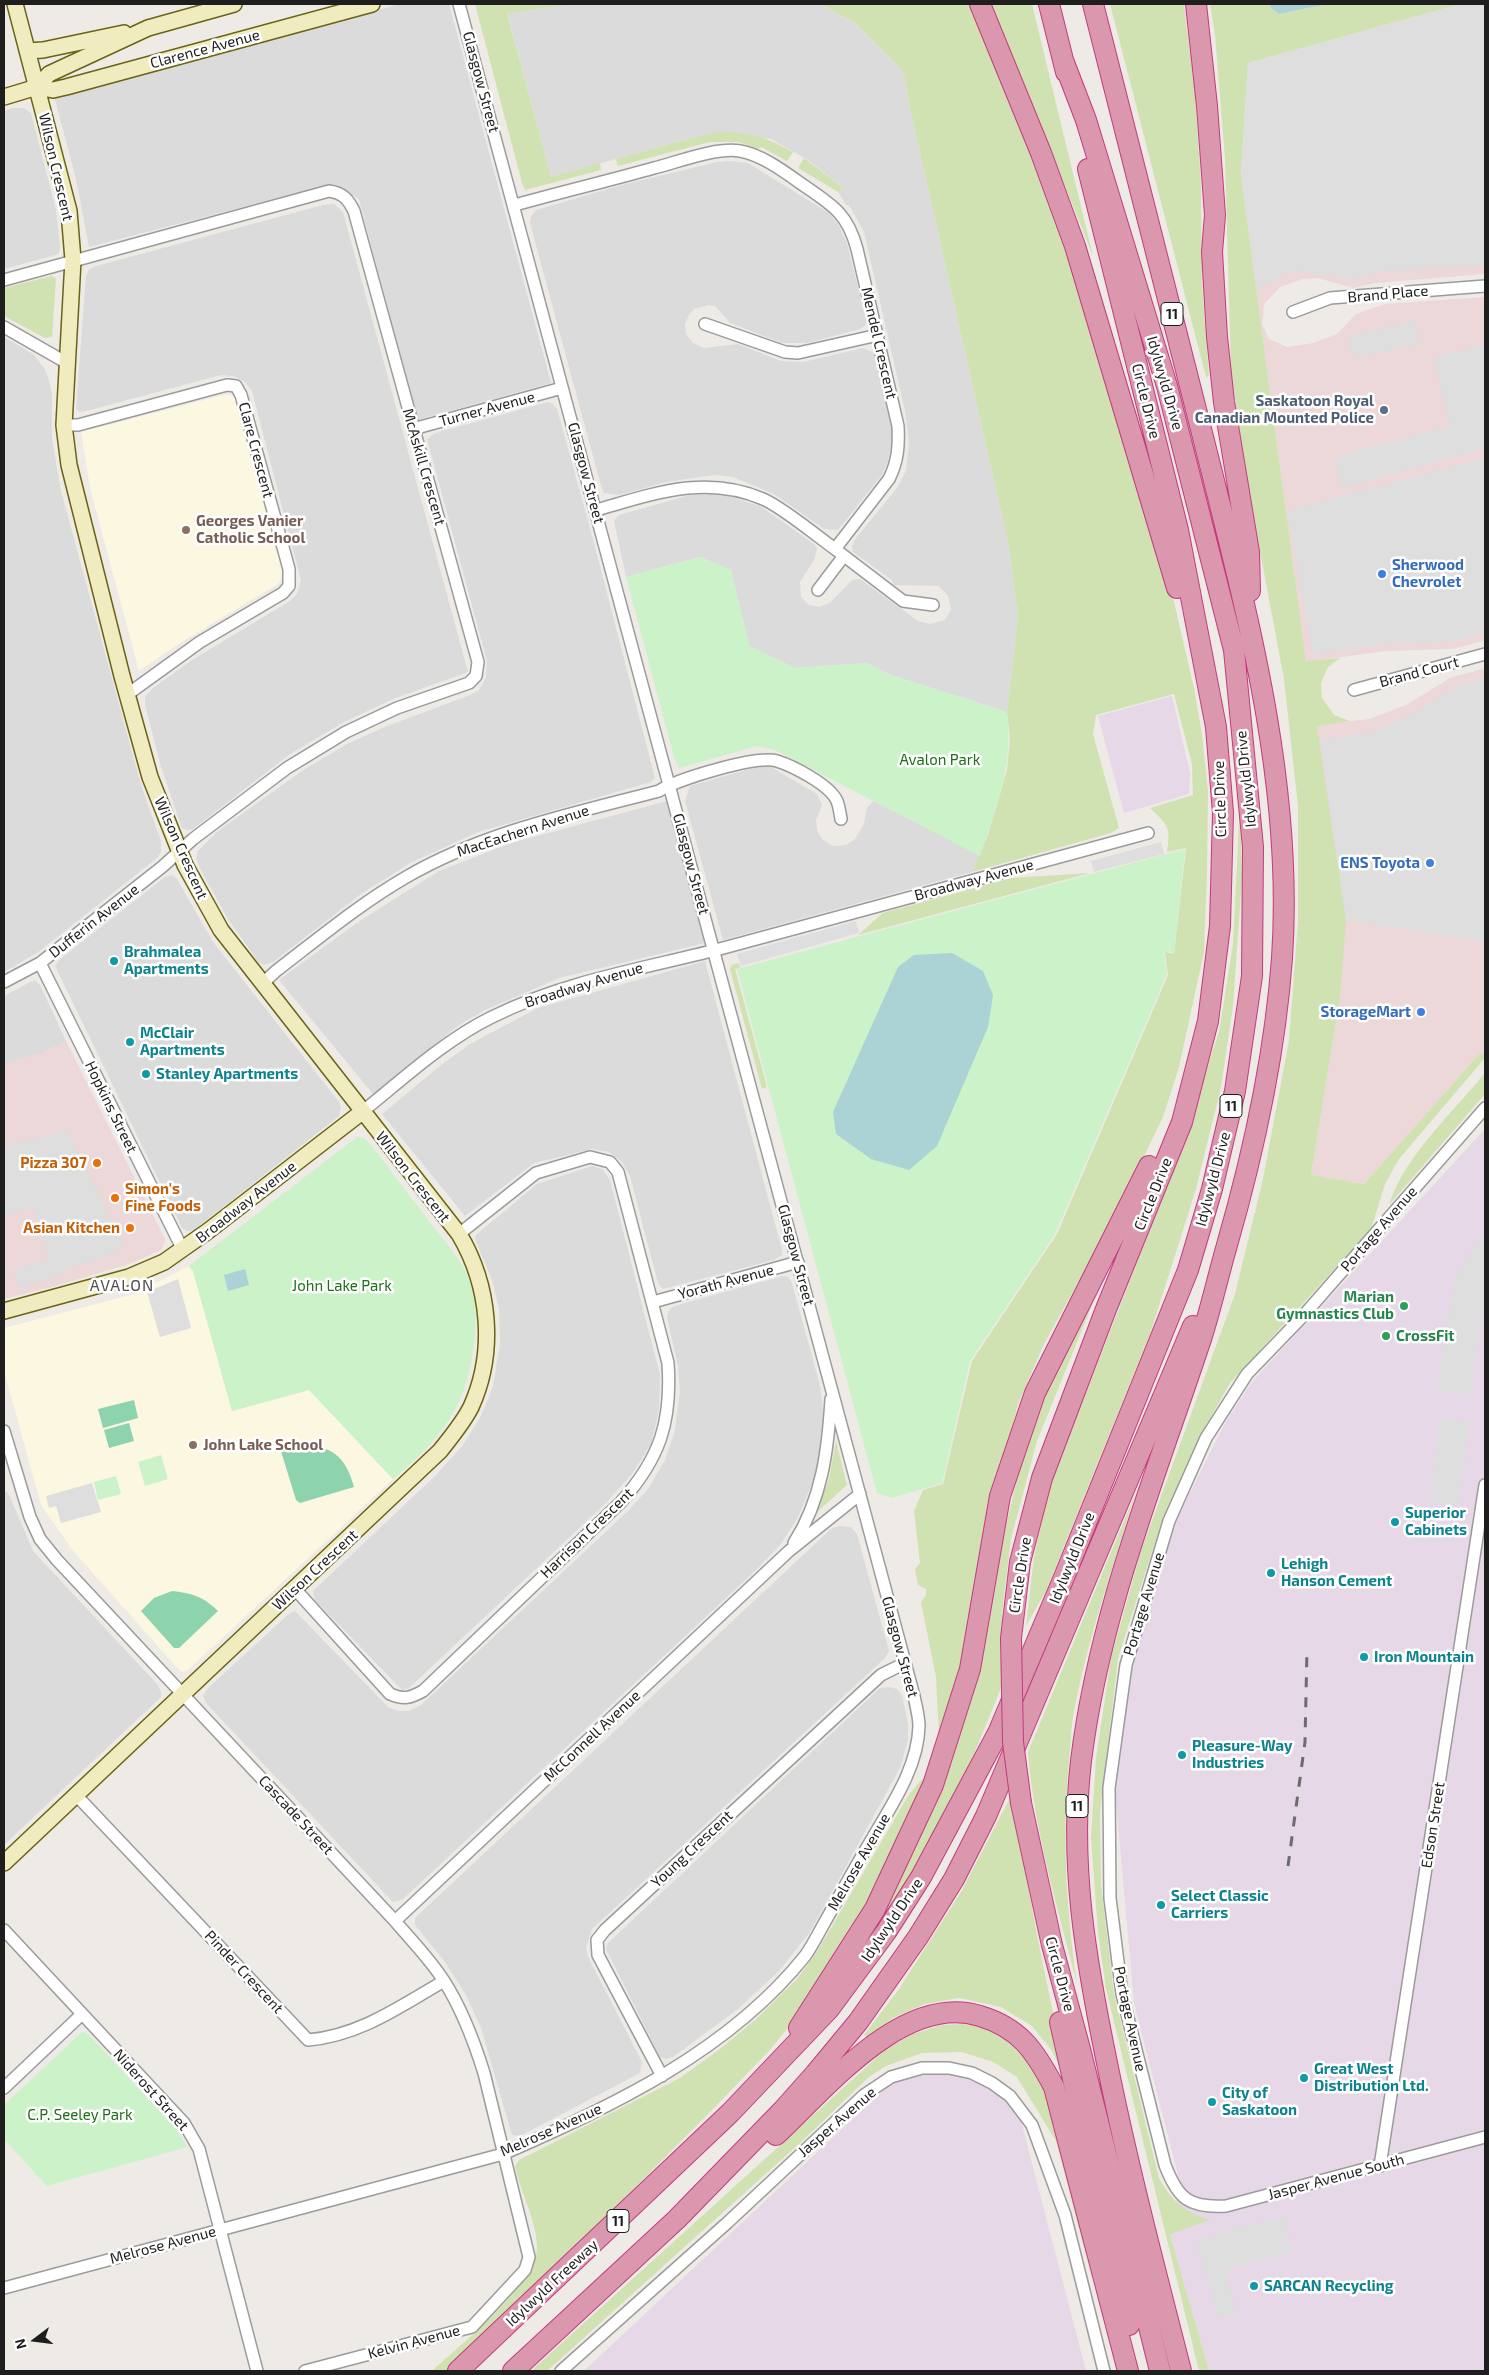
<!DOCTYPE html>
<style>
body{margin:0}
#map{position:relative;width:1489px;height:2375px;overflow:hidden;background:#eeeae5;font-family:"Exo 2",sans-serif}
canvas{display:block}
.frame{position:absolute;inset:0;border:5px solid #1e1e1e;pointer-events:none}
.north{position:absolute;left:10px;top:2315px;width:50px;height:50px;-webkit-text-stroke:4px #fff;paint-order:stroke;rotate:255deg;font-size:14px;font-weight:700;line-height:20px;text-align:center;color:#1e1e1e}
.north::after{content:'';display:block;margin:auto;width:18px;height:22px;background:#1e1e1e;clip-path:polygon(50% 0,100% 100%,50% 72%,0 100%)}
</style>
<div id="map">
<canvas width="1489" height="2375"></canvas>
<div class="frame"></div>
<div class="north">N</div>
</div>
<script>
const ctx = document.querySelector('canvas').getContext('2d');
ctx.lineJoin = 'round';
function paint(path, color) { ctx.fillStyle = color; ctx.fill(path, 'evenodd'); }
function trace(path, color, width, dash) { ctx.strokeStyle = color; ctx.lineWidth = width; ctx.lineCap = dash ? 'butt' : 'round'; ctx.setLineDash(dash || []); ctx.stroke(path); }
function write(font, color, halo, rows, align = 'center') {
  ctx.font = font + ' "Exo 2",sans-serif'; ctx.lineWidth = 5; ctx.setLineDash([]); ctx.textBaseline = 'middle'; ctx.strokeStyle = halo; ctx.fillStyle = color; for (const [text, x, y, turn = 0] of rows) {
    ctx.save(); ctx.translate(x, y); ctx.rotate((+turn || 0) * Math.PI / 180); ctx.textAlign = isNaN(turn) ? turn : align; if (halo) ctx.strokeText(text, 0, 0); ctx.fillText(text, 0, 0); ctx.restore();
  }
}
paint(new Path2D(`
 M400,4H449L551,383L417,420L359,199L331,184L89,247L76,179L54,96Z
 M576,4H820L855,23L903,71L912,117L1009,547L1018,618L1007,712L891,675L867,663L795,668L749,646L731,570L700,557L626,577L614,521L619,515L690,495L722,494L760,506L814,544L817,549L814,560L800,582L801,597L809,605L819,607L831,602L852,580L860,579L918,621L930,624L945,620L951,609L948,596L939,586L894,585L892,580L853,552L852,546L856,538L897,488L906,471L909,442L905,411L864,232L849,205H846L838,192L841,186L808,160L771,139L703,135L551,177L507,12Z
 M12,108H24L31,113L56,210L60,246L59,253L55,255L4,269V111Z
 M730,161L748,163L829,213L838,224L847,243L867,324L860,329L807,343H782L730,323L715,306L709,305L694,309L689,315L685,324L686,334L693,343L704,348L738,344L781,361L803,362L863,348L874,353L892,423V442L888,461L882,475L838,530L824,529L774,494L733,477L714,475L666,482L620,495L604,493L600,482L530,223L531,216L536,210L618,186L717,162Z
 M334,204L343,212L468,672L393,699L346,721L290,754L193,829L188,830L182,828L161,767L145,705V697L153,688L192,660L290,601L297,594L301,580L252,391L245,382L234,376L221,375L90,410L80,412L76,409L86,276L89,269L96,266L323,205Z
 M4,337L33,354L44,368L48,377L52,394V439L61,491L141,785L161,841V852L157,858L37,953L4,972Z
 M548,402L553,404L557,409L589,524L655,778L651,782L478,832L410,863L361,894L273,962L265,965L259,963L228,919L204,876L196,859L198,851L218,831L302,771L347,744L387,726L470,695L479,690L486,677L487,661L427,439L435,433Z
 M760,766L771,767L817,794L822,805L816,820L817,831L823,840L833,846L846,845L855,839L864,824L867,808L875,799L980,856L972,872L723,940L685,801L690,786Z
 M667,801L705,943L559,978L485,1010L459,1025L373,1094L279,980L358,922L439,871L511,843Z
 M172,875L177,879L213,942L339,1102L341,1108L339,1116L199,1226L193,1231H187L182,1228L55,966L59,960L165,877Z
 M705,961L782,1250V1255L774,1260L663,1289L658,1283L630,1176L622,1162L609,1152L592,1149L534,1163L465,1216L382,1114L441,1065L470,1044L538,1008Z
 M32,981H36L40,985L66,1041L42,1053L4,1064V996Z
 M592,1166L602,1169L610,1180L660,1375L659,1410L651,1444L632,1474L605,1504L409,1688L402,1690L315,1600L313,1591L434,1477L463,1445L481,1416L493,1386L500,1344L499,1309L492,1280L475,1239L476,1235L537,1184Z
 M783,1276L788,1277L792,1283L820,1386L823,1411V1440L814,1479L798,1517L781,1544L755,1571L402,1900L393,1902L206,1703L203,1696L208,1688L290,1613L295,1611L388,1707L398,1711H409L421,1705L629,1510L648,1489L665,1460L675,1430L680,1392L678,1366L667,1317L669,1310L674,1306Z
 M4,1491L7,1492L10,1497L33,1551L157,1684L161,1692V1697L4,1845Z
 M840,1526L851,1527L857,1534L889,1651L885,1658L592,1929L586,1947L588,1957L642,2062L640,2073L520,2136L512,2135L481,2028L466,1995L445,1962L415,1925V1918L832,1528Z
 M889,1687L897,1689L902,1695L908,1723V1740L900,1768L810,1932L779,1971L738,2009L673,2057L666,2059L660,2057L606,1949L608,1943L880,1688Z`), '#dcdbdb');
paint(new Path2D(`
 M1461,4H1485V274L1375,283L1353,288L1318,278L1303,279L1280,287L1264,304L1262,324L1269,339L1287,347L1314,343L1337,334L1356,314L1385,304L1485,297V640L1453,649L1385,651L1306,662L1241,175Z
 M1485,668V1055L1481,1052L1364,1184L1311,1175L1340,998L1317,725L1370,719L1408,704L1450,678Z
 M66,1041L165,1239L164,1244L161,1250L129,1264L52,1287L4,1299V1064L42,1053Z`), '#ecd7d9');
paint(new Path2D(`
 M1172,696L1190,773L1189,794L1124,813L1098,716Z
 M1485,1129V2371H1209L1170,2234L1180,2183L1134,2003L1115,1790L1132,1660L1178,1517L1225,1423L1252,1382Z
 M940,2073L966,2078L987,2087L1007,2101L1021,2121L1086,2371H584L889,2085L917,2076Z`), '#e6d8e6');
paint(new Path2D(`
 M223,395H232L237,401L282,572L281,579L278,584L180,643L139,671L90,488L81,432Z
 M189,1266L193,1271L232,1411L309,1390L393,1479L188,1670L181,1672L74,1552L41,1505L4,1371V1328L134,1294Z`), '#fbf7e1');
paint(new Path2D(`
 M475,4H576L507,13L551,177L600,163L601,170L525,190L522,183Z
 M820,4H972L1057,220L1174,602L1194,688L1202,734L1208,791L1207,873L1204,952L1179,1067L1163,1117L1116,1214L1044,1344L1018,1404L1005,1456L962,1661L939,1738L936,1677L921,1602L926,1595V1589L918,1585L915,1569L920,1563L914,1511L923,1490L943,1484L972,1361L1057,1234L1168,975L1165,952L1174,954L1186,848L1167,852C1171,827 1168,825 1150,808L1193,795L1192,764L1174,694L1096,715L1093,734L1119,828L1111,833L972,872L988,835L1007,770L1010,739L1007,712L1018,618L1009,547L912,117L903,71L855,23Z
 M986,4H1032L1093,256L1059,171Z
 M1110,4H1184L1195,93L1201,187L1202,285L1209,376L1206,377Z
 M1210,4H1269L1271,8L1279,14L1328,4H1461L1248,63L1241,175L1306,661L1340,658L1328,667L1321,683L1322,698L1334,715L1350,721L1317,726L1346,920L1340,998L1311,1175L1364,1184L1481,1052L1485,1055V1058L1399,1159L1385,1184L1371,1229L1230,1383L1204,1429L1160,1527L1118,1658L1100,1812L1101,1884L1114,1994L1159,2178C1172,2202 1185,2212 1210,2220L1170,2234L1209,2371H1199L1106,1989L1098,1932L1091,1837L1096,1758L1111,1658L1141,1551L1235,1294L1263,1179L1289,1040L1298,921V806L1284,679L1247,482L1231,370L1225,159L1215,35Z
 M725,131C753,134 768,138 793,152L787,161L761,147L758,149L739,142H710L618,166L616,159L703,135Z
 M804,158L842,187L838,192L798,168Z
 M51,276L56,278L52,337L45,338L4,316V288Z
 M1240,802L1242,878L1233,1006L1221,1087L1196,1189L1150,1334L1046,1591L1026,1626L1034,1557L1049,1488L1177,1160L1219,1032L1233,944Z
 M1090,873L858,935L883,913L1011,878Z
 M739,963L740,968L735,969L767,1087L762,1089L730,969L732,965Z
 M1485,1073V1094L1389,1205C1403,1158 1453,1112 1485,1073Z
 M1114,1251L1037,1441L1011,1539L1002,1612L1001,1688L963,1781L925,1853L880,1921L877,1919L910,1856L999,1556L1026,1441L1037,1406Z
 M836,1441L847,1485L815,1514L829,1479Z
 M1136,1492C1114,1564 1088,1637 1074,1711C1071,1727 1071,1744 1069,1761C1062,1836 1066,1910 1077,1984C1058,1908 1034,1831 1028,1752Z
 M927,1778L879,1884L802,2011L769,2051L711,2111L581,2242L448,2371H432C459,2346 537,2284 537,2248C537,2222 521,2193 515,2167L519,2160L680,2078L720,2049L755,2020L797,1979L817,1952L908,1796L921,1780Z
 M1011,1796L1040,1950L1068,2085L1052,2051L1032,2026L1001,2007L959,1998L925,2004L893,2018L867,2038L864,2035L899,1989L961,1892Z
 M941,2025C953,2025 966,2023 977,2025C1012,2030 1030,2060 1046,2088L1094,2286L1056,2141L1017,2077L993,2062L962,2052L922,2053L886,2066L869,2077L801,2142L547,2371H531L884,2051L910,2035Z`), '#d1e2b2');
paint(new Path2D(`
 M700,557L731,570L749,646L795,668L867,663L891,675L1007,712C1013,767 998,805 980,856L775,750L757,746L679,768L674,757L626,577Z
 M1185,849L1174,953L1164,951L1167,974L1055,1234L970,1361L942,1483L892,1498L877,1493L737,969Z
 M357,1137L364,1138L372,1146C392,1173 412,1199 432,1225C444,1241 459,1257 467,1275C476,1296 477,1321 474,1343C467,1407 441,1439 393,1479L309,1390L232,1411L193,1271L189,1266Z
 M161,1455L168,1479L145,1486L138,1462Z
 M116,1476L121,1494L98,1500L94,1482Z
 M82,2032L88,2034L177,2130L187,2147L47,2186L4,2139V2105Z`), '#cbf2c8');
paint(new Path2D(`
 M134,1400L138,1418L103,1428L98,1409Z
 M129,1423L134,1441L109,1448L104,1430Z
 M298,1444C331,1446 345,1454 354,1487L300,1503L296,1500L280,1448Z
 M172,1591C192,1593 204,1597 218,1611L179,1648H174L141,1611L154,1598Z`), '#8dd3ad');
paint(new Path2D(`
 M1461,4H1485V265L1383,271L1353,279L1294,270L1257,290L1241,175L1248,63Z
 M1414,320L1419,344L1354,359L1349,336Z
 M1485,344V448L1342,488L1335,456L1450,426L1434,358Z
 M1485,458V633L1449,642L1392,643L1313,655L1287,511Z
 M1485,677V942L1346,920L1320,740L1370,733L1414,714L1452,688Z
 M1161,842L1164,854L1094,872L1091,861Z
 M856,921L859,933L741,966L737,954Z
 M67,1130L124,1245L106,1257L74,1266L53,1278L19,1288L14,1270L48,1259L34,1208L4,1216V1146Z
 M1485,1229V1299L1470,1395L1437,1389L1454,1280Z
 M178,1279L191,1328L160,1337L147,1292Z
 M1440,1418L1469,1421L1459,1505L1429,1501Z
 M92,1483L101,1512L61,1523L56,1506L49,1508L46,1496Z
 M1283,2216L1293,2252L1225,2270L1236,2313L1218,2318L1196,2240Z`), '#dedede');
paint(new Path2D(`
 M1269,4H1328L1279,14L1271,8Z
 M952,953L983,971L993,995L988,1027L937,1146L909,1170L871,1159L836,1134L833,1112L898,967L914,955Z
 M245,1269L249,1285L228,1291L224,1275Z`), '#abd3d6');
const street = new Path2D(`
 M515,205C561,192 608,181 654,168C678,162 716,147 740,151C763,155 786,173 806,187C834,206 848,215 857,249L898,426C899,446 898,461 889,479L835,549C817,536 782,507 763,499C705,474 653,494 596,510
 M4,280L329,191C343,193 348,199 354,211L478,662L476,676L469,683L397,708L346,732L287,768L193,839L162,867L40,963L4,982
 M1293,312L1330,298L1485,286
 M705,324L785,352L798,353L878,335
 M4,327L67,363
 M64,425H78L227,385L236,386L241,395L289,569V586L283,593L200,642L128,694
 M413,429L562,388
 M835,549L903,601L933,605
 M818,590L843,557
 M1354,690L1485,654
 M40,963L183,1250
 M262,984L276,971C319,938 361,903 408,876C484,832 575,813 659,791C677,779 757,755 777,761C793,766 830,785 837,801C839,806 840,813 841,819
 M1485,1108L1303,1316L1247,1374L1206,1438L1169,1521L1126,1665L1109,1788L1110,1898L1122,1994L1165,2165C1178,2199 1189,2208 1226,2206L1485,2137
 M362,1112C403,1079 445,1040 492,1017C566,980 648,968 727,947C867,909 1008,871 1148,833
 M653,1302L798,1262
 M4,1431L30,1517L40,1539L57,1560L395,1921C411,1940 430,1959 444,1981C462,2009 474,2041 484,2073L529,2257L525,2270L472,2327L305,2371
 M794,1543C822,1499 828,1450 831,1399
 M295,1589L390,1694C404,1700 410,1698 423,1691L621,1502C660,1458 672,1422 668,1363L618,1172L610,1162L590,1157L536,1173L459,1234
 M76,1795L308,2040C359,2036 401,2006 444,1981
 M395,1921L789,1551L860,1494
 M4,1930L184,2123L199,2149L257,2371
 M662,2076L598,1955L597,1940L605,1930L881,1675L905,1663
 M4,2088L81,2015
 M1380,2166L1485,1485
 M4,2288L503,2154C613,2106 729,2051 805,1956C813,1945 819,1932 826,1920C840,1895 854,1869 869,1844C889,1809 918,1769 919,1726C919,1717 916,1706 914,1696L459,4
 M561,2371L727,2223L864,2095L891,2077L922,2068H949L972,2073L992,2083L1010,2096L1032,2125L1065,2215L1104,2371`);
const secondary = new Path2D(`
 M27,51L43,50L124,33
 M37,87L49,74L148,28L234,4
 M4,97L37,87L53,90L66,87L372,4
 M4,1311L129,1277L164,1262L208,1231L362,1112
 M4,1863L440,1451C451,1437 463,1423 471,1407C496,1352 490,1286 459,1234L221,930L185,865L150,777L122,676L69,465L64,425L73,260L69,211L15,4`);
const highway = new Path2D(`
 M980,4L1041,153L1075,246L1177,588
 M1049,4L1066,72
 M1093,4C1130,150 1167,296 1204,441C1246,609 1294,783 1282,958C1275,1056 1254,1151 1227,1245C1218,1276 1211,1308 1201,1339C1155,1478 1099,1614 1081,1761C1069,1865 1086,1961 1107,2063C1128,2167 1155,2269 1181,2371
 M1196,4L1207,106L1215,215L1212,252L1217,337L1224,402L1249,552L1250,591
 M1011,1638L1020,1562L1042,1478L1106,1309L1182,1122L1208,1021L1220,926L1223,813L1216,727L1178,530L1088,169
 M1021,1803L1052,1945L1080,2049L1160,2371
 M1060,2022L1129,2325
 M799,2028L875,1909L933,1785L970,1669L1000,1496L1035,1393L1149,1166
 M776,2135C826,2089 903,1992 980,2016C1020,2028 1035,2051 1054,2087L1128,2371
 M458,2371L730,2113L829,2009L886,1932L921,1877L998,1733L1065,1575L1188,1270L1212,1189L1235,1091L1252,976L1253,847L1234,650L1167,386L1086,120L1063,60
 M513,2371L677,2219L783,2110L815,2074L858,2022L918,1937L954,1879L986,1816L1193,1326`);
trace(street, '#9b9b9b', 14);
trace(secondary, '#686413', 18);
trace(highway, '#c43a7f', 22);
trace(street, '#fff', 11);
trace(secondary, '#f1ecc0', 15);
trace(highway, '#db97ae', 20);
trace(new Path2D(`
 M1288,1866L1305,1742L1307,1649`), '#6c6c6c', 3, [10, 10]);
const highwayBridge = new Path2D(`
 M1011,1638L1013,1742L1021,1803`);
trace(highwayBridge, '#c43a7f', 22, []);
trace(highwayBridge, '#db97ae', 20);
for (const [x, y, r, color] of [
 [1384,410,5,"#5c6f8a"],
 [186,530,5,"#8d6e63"],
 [1382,574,5,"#3f7fe0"],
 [1430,863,5,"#3f7fe0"],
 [114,961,5,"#0f9aa8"],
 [1421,1012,5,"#3f7fe0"],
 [130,1042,5,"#0f9aa8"],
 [146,1074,5,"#0f9aa8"],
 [97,1163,5,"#e8710a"],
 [115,1198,5,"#e8710a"],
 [130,1228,5,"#e8710a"],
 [1404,1306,5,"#2e9e5b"],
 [1386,1336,5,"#2e9e5b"],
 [193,1445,5,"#8d6e63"],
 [1395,1522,5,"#0f9aa8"],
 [1271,1573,5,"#0f9aa8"],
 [1364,1657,5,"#0f9aa8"],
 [1182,1755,5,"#0f9aa8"],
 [1161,1905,5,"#0f9aa8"],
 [1304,2078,5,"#0f9aa8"],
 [1212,2102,5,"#0f9aa8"],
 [1254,2286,5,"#0f9aa8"]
]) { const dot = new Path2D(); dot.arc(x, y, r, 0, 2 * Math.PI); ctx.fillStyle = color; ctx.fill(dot); trace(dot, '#fff', 2); }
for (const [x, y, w] of [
 [1172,314,22],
 [1231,1106,22],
 [1077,1806,22],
 [618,2221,22]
]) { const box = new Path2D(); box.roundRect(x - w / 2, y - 11.5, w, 23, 4); ctx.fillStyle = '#fff'; ctx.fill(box); trace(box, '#1e1e1e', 1); }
write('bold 14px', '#1e1e1e', null, [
 ["11",1172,314],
 ["11",1231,1106],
 ["11",1077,1806],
 ["11",618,2221]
]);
write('15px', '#1e1e1e', '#fff', [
 ["Clarence Avenue",205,49,-15],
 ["Glasgow Street",481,82,75],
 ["Wilson Crescent",56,167,77],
 ["Brand Place",1388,294,-5],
 ["Mendel Crescent",879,343,77],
 ["Idylwyld Drive",1165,383,74],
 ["Circle Drive",1146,401,76],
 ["Turner Avenue",487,409,-15],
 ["Clare Crescent",256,450,75],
 ["McAskill Crescent",424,467,74],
 ["Glasgow Street",586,473,75],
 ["Brand Court",1419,672,-15],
 ["Idylwyld Drive",1246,779,-96],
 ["Circle Drive",1220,799,-92],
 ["MacEachern Avenue",523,831,-18],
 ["Wilson Crescent",181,848,66],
 ["Glasgow Street",691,864,75],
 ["Broadway Avenue",974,880,-15],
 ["Dufferin Avenue",94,921,-38],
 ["Broadway Avenue",584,985,-17],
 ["Hopkins Street",111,1107,64],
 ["Wilson Crescent",413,1177,52],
 ["Idylwyld Drive",1213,1179,-75],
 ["Circle Drive",1153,1194,-68],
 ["Broadway Avenue",246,1202,-38],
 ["Portage Avenue",1379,1229,-49],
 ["Glasgow Street",796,1255,75],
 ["Yorath Avenue",726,1282,-15],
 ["Harrison Crescent",587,1533,-44],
 ["Idylwyld Drive",1072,1558,-68],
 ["Wilson Crescent",315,1570,-43],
 ["Circle Drive",1020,1575,-81],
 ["Portage Avenue",1144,1604,-73],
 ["Glasgow Street",900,1647,75],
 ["McConnell Avenue",592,1736,-43],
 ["Cascade Street",296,1815,47],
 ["Edson Street",1433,1825,-81],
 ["Young Crescent",692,1849,-43],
 ["Melrose Avenue",859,1862,-60],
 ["Idylwyld Drive",892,1920,-56],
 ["Pinder Crescent",244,1972,47],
 ["Circle Drive",1060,1974,75],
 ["Portage Avenue",1130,2019,78],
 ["Niderost Street",151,2090,48],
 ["Jasper Avenue",837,2122,-41],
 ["Melrose Avenue",551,2130,-24],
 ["Jasper Avenue South",1336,2177,-15],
 ["Melrose Avenue",163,2245,-15],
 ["Idylwyld Freeway",552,2283,-43],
 ["Kelvin Avenue",414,2342,-15]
]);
write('bold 15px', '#4e5e75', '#fff', [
 ["Saskatoon Royal",1374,401],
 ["Canadian Mounted Police",1374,418]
], 'right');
write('bold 15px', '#785e54', '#fff', [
 ["Georges Vanier",196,521],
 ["Catholic School",196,538],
 ["John Lake School",203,1445]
], 'left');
write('bold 15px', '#366cbe', '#fff', [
 ["Sherwood",1392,565,"left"],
 ["Chevrolet",1392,582,"left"],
 ["ENS Toyota",1420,863],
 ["StorageMart",1411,1012]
], 'right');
write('15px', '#1f6f19', '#fff', [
 ["Avalon Park",940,760],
 ["John Lake Park",342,1286],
 ["C.P. Seeley Park",80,2115]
]);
write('bold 15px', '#0d838f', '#fff', [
 ["Brahmalea",124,952],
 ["Apartments",124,969],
 ["McClair",140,1033],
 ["Apartments",140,1050],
 ["Stanley Apartments",156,1074],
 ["Superior",1405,1513],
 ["Cabinets",1405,1530],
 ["Lehigh",1281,1564],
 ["Hanson Cement",1281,1581],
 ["Iron Mountain",1374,1657],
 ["Pleasure-Way",1192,1746],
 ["Industries",1192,1763],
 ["Select Classic",1171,1896],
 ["Carriers",1171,1913],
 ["Great West",1314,2069],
 ["Distribution Ltd.",1314,2086],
 ["City of",1222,2093],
 ["Saskatoon",1222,2110],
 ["SARCAN Recycling",1264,2286]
], 'left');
write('bold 15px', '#c56008', '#fff', [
 ["Pizza 307",87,1163],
 ["Simon's",125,1189,"left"],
 ["Fine Foods",125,1206,"left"],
 ["Asian Kitchen",120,1228]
], 'right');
write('bold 15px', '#27864d', '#fff', [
 ["Marian",1394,1297],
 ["Gymnastics Club",1394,1314],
 ["CrossFit",1396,1336,"left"]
], 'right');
ctx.letterSpacing = '1px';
write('16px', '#515151', '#fff', [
 ["AVALON",122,1286]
]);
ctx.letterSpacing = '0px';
</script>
